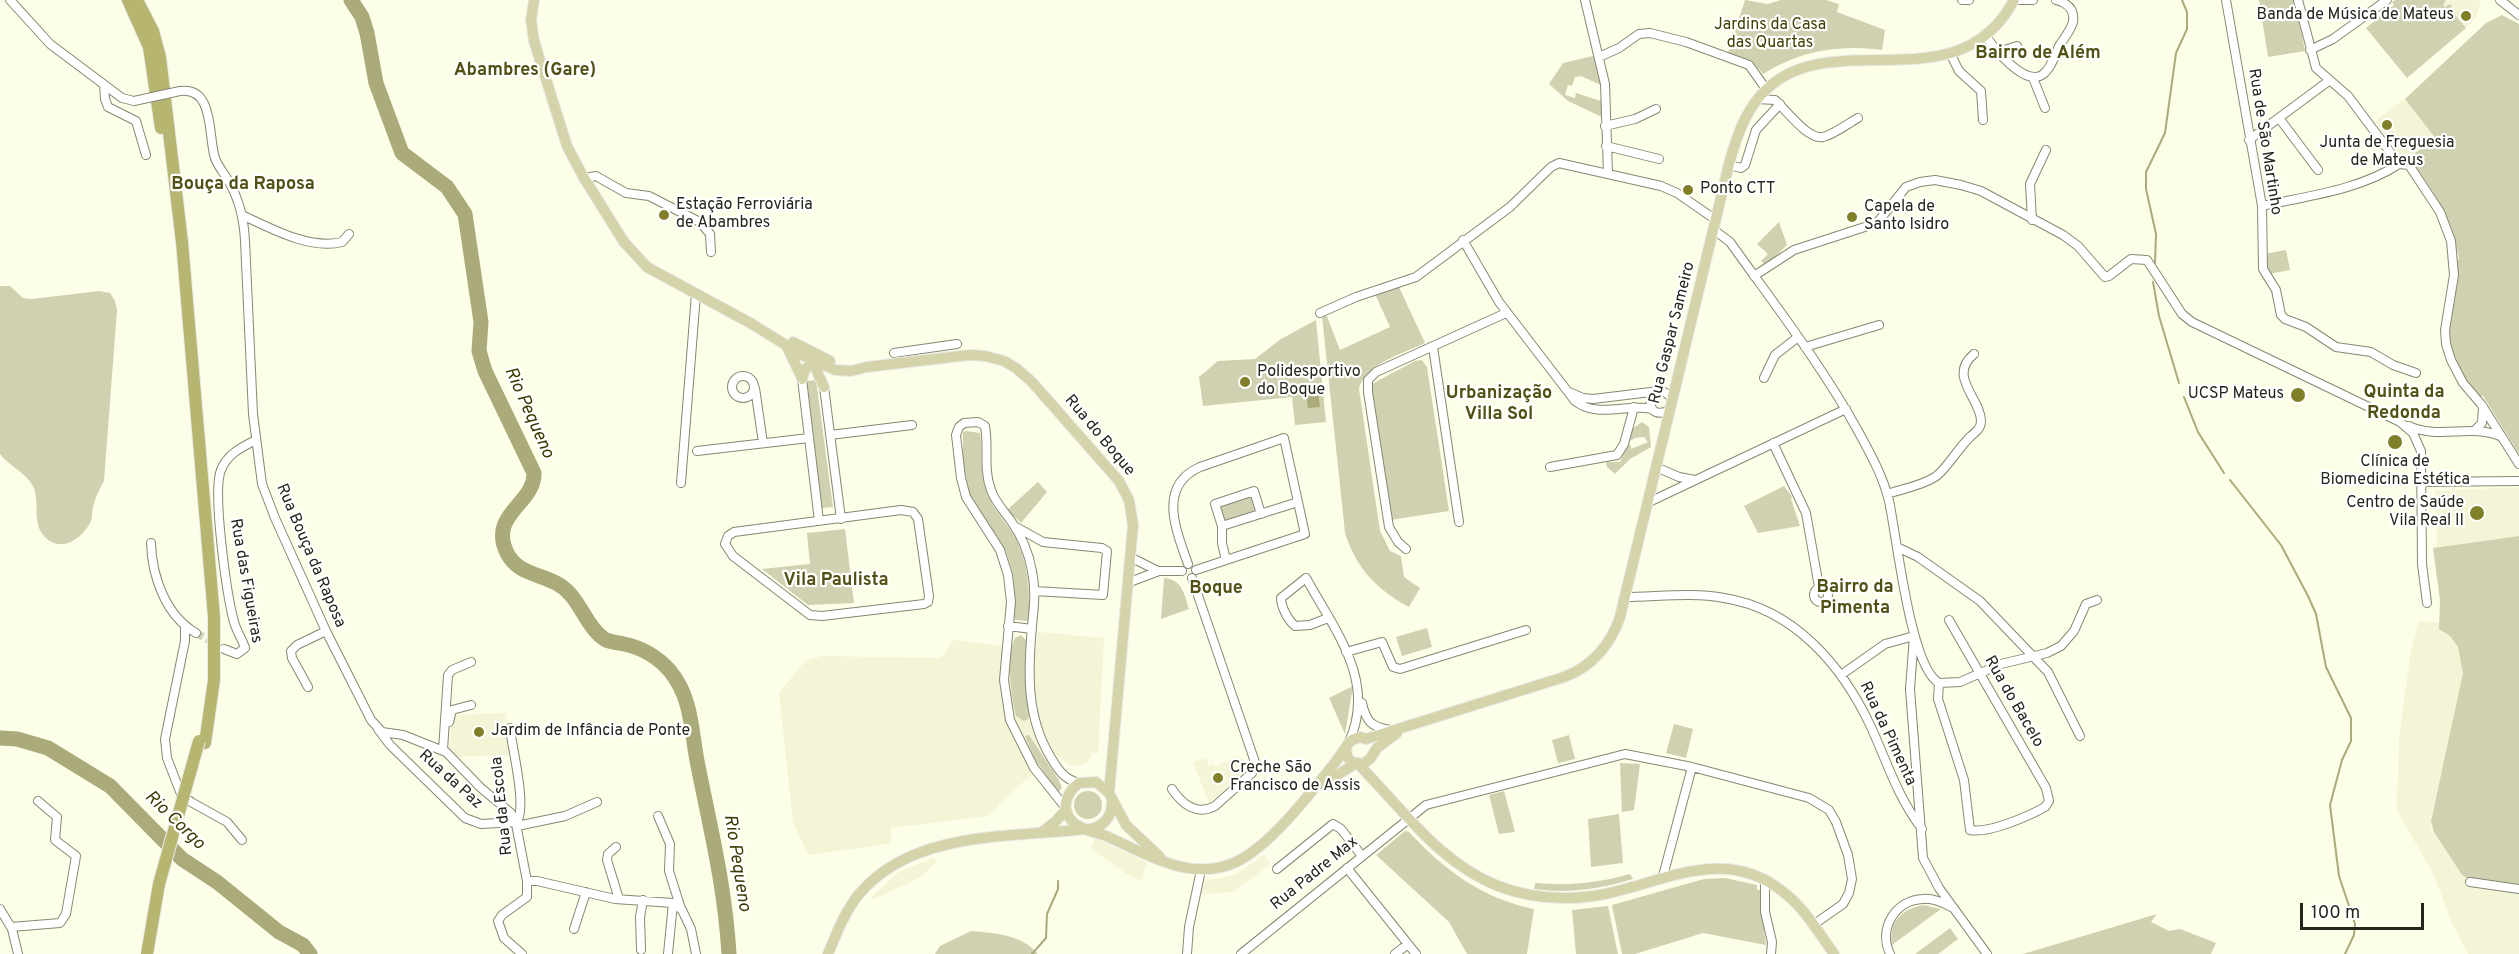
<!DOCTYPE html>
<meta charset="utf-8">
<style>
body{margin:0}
#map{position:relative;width:2519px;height:954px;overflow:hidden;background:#fdfee8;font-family:Overpass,sans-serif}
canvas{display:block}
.scale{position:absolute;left:2300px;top:903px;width:124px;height:27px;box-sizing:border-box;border:3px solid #25251d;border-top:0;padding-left:8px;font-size:18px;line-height:21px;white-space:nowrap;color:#25251d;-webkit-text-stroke:4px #fff;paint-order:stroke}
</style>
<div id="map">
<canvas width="2519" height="954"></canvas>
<div class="scale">100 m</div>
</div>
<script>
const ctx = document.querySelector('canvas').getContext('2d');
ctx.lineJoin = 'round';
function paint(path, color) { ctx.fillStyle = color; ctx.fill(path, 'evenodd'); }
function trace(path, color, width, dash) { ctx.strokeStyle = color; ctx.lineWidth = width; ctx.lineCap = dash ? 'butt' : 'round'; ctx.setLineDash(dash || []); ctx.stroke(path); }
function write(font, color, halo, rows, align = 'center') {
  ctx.font = font + ' Overpass,sans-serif'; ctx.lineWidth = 4.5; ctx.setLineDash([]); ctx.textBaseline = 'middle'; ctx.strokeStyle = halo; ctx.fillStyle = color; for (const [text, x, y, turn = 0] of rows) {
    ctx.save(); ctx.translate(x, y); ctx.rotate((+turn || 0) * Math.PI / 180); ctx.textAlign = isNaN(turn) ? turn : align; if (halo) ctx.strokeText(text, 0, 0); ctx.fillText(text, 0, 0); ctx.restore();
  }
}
paint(new Path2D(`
 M2446,0H2481L2476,18L2466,28L2449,9L2450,4L2444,7L2443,5Z
 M2405,99L2436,139L2407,158L2400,155L2375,121Z
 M2519,487V536L2437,547L2435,491Z
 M2419,621L2440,623L2439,629L2450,636L2458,647L2463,667L2462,686L2431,817V827L2462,875L2519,892V954H2468L2452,923L2433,873L2397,811L2399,738L2411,650Z
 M1038,632L1104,638L1098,754L1093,753L1088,762L1078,766L1069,765L1057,755L1020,785L988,816L891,828V839L888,844L808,855L793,822L779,693L805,661L821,656L937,658L943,656L953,640L1036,650Z
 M506,713L510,755L457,757L449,749L452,715Z
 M1238,756L1240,759L1242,758L1245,764L1242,766L1246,771L1209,803L1193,762L1206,758L1209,766L1213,764L1215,767Z
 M1095,838L1147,862L1141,881L1125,873L1091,848Z
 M1264,855L1271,864L1233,892L1198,895L1201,880L1217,879L1236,874Z
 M934,858L936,862L921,877L874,899L871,897L900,871Z`), '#f4f4d7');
paint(new Path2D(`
 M1745,0L1768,4L1781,0H1826L1839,4L1837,12L1885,30L1882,50C1839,44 1799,51 1763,74L1752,61L1728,53Z
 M2259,0H2295L2305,51L2268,57Z
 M2395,0H2446L2443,5L2445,7L2450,4L2452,6L2450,9L2466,28L2407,78L2366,28L2394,5L2392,2Z
 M2502,15L2519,24V454L2483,396H2478C2463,377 2453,360 2448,336L2457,260L2459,259C2452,215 2434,193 2409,157L2436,139L2405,99L2486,23Z
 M1597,55L1603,86L1581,76L1575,77L1572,86L1568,85L1565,95L1575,98L1576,93L1601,101L1602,117L1568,101L1549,84L1563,63Z
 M1779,222L1787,245L1766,266L1761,261L1768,254L1757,244Z
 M2286,250L2290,270L2268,274L2264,254Z
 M0,286H10L23,298L32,299L99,291L110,293L115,301L117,310L104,481C99,490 95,498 93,507C92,511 92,517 91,521C81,542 56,555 41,532C33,518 40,501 33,486C25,472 9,466 0,454Z
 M1399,287L1425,343C1403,354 1365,363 1359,389L1380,531L1390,551L1401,556L1404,577L1420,588L1409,607C1377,590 1356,568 1345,533L1322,316L1326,314L1340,350L1390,327L1375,294Z
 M1316,320L1326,422L1295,425L1292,397L1203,406L1199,377L1218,361L1255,359L1281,339Z
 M1422,360L1427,367L1449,511L1390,520L1371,392L1372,384L1415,361Z
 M816,380L833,507L822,508L806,381Z
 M1642,422L1649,427L1651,447L1630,459L1615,474L1607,467L1606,462H1620L1627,446L1631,445V449L1648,442L1644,437L1635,438L1628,442L1632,429Z
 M966,431L980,433C983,453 979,473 987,493C992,507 1003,519 1012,532C1028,558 1030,587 1029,617L1027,621L1016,620L1013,617L1015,599L1013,574L1006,551L974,505L969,492L963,461V432Z
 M1038,482L1047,492L1021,523L1007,510Z
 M1784,486L1792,497L1791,499L1800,526L1758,533L1744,506Z
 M1252,495L1258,511L1223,522L1218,506Z
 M845,529L854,603L808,605L762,569L810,564L807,533Z
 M2519,536V887L2470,880L2462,875L2434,832L2431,821L2463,673L2458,647L2450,636L2439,629L2440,600L2433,548Z
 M1164,578C1183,580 1184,594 1189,609L1161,619Z
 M1427,628L1432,647L1402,656L1396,637Z
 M1021,635L1026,640L1025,679L1029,713L1028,719L1024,721L1016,716C1011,695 1006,657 1015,638Z
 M1353,686L1345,734L1329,698Z
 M1674,724L1693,729L1686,758L1666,753Z
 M1029,735L1059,780L1062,788L1058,793L1035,759L1025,736Z
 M1569,735L1575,759L1558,763L1552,740Z
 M1620,763L1640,764L1634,810L1622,812Z
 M1074 805a14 14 0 1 1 28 0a14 14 0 1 1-28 0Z
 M1504,791L1515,832L1499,834L1489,795Z
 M1619,814L1623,863L1591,867L1588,819Z
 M1405,831L1409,832C1443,869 1483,899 1534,909L1527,954H1467L1449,922L1376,855Z
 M1630,874L1633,879C1600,889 1569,894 1534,889L1535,883C1568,886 1598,883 1630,874Z
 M1725,878L1757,885V890H1762V914L1766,945L1703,933L1635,954H1622L1612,905L1704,879Z
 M1924,905L1941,909L1892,945C1888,923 1902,908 1924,905Z
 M1608,906L1618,954H1576L1572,910Z
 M2157,914L2151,922L2169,931L2180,929L2216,943L2211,954H2023Z
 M1950,928L1958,939L1938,954H1915Z
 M971,931C994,933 1021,934 1038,954H935L940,946Z`), '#d0d1b1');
paint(new Path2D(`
 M1317,383L1320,407L1308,408L1305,384Z`), '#aaaa7b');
trace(new Path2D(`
 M2155,263L2156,234L2146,189V172L2165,133L2176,53L2187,29V12L2182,0
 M2153,282L2159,316L2179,383
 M2184,397L2198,432L2224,473
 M2230,480L2281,545L2308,596L2316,614L2326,667L2351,718V741L2342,760L2330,805L2339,876L2355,924L2354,935L2345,954
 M1032,954L1046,938L1047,914L1058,889V881`), '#aaaa7b', 2);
trace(new Path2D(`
 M351,0L362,17L367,33L376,83L402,153L447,187L465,214L481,322L479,351L485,371L534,473C535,504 488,514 507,553C520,579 551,572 570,594C582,607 590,631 606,640C611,642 619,643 624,644C643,648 657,656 670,671C693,699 691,733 698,766C711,831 725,887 729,954
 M0,738L17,739L48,748L110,786L182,859L217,882L279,932L303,945L310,954`), '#aaaa7b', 15);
trace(new Path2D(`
 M196,633L216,644`), '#d2d3bf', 8, [8, 4]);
const minor = new Path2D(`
 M10,0L50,44L122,98L134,101
 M1585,0L1605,84L1608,174
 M1962,0H1969
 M2018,0H2033
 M2226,0L2262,206L2263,269L2276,290L2281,315L2285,319L2306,327L2336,347L2371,352L2393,365L2416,373
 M2298,0L2316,68L2348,96L2399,164L2409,165L2440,212L2451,241L2454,275L2445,330L2446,344L2451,360L2463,383L2481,404L2519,464
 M2500,0L2519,15
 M1985,34C1993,49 2025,86 2042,75C2051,69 2055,55 2059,46C2064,38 2070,32 2073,22C2075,9 2067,3 2056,0
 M2310,50L2333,39L2387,0
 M1998,52L2017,46
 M1950,53L1959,71L1981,91L1983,120
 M1599,57L1619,48L1639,34L1650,33L1686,42L1749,65L1766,89
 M2033,78L2045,108
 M104,85L105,99L108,107L136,121L146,155
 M180,91C215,86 208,138 215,158C218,167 225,174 229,182C240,201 244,220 245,241L253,414L262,484L275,518L326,631L371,720L382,732L403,735L446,752L481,788L511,813L516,824L527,881
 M1757,99L1775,100C1786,110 1808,140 1823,137C1835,134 1847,124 1858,118
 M2279,118L2318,170
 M1605,126L1635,119L1656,109
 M2249,140L2330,80
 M1606,146L1659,159
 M1729,165L1741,168L1745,165L1756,130L1780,104
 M584,178L596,176L626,193L649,196L700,222L710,234L711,252
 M2262,206C2307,196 2360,190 2399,164
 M242,215C272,229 310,250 342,242L349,234
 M2032,220L2030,184L2046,150
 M1714,230L1730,242C1774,304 1821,364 1858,431C1870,453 1883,476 1889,501C1897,537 1910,667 1939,683
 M1463,240L1499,302L1575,401C1597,419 1627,403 1652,409
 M1754,276L1794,250L1877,223L1906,187L1920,182L1935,180L1961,185L1981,191L2063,235L2078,246L2105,277L2109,276L2131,259L2147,260L2182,314L2192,322L2400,422L2413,433L2421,451L2422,564L2427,603
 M1320,313L1356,297L1416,277L1510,207L1551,167L1559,163L1661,186L1677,193L1716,220
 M1433,347L1459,522
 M1805,347L1879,325
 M894,353L957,344
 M732 387a11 11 0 1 1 22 0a11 11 0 1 1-22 0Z
 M1764,378L1775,355L1798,337
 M802,379L819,521
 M824,387L841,519
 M755,388L763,443
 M1569,392L1583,398L1593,399L1659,391
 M1670,410C1638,425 1651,372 1672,399
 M2409,426C2439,440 2472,423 2502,437
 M2474,431L2482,423L2483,407
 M830,435L912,425
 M1773,443L1806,513L1819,587
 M697,451L809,438
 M1550,467L1617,455L1624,444L1634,407
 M1656,467L1679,477L1695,480
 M2421,482L2519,481
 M681,483L696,294
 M1887,494C1902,489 1921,486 1935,477C1946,470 1958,448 1971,436C1976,432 1981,428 1981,421C1981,399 1947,376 1974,354
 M1647,503L1846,409
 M901,510L913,512L918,519L929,596L928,602L924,604L822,616L810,615L733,556L725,544L728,536L734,532Z
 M1222,526L1215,504L1254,491L1261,514
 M1018,528L1043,542L1102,548L1107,551L1103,595L1034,591
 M151,543C152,577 166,616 196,633
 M1897,547L1918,557L1980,601L2048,672L2080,736
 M1406,549L1398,542L1389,527L1368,392V380L1376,372L1506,313
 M1130,557L1158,571
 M1226,560L1222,543V526L1298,502
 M1188,564C1176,530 1157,486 1200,467L1284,438L1305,534L1196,570
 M1127,583L1159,571H1182
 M1814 595a7 7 0 1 1 14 0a7 7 0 1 1-14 0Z
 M1624,597C1657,597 1692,592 1724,598C1794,609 1842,665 1871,727C1887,762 1898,798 1922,829
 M1328,618L1310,625L1295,626C1288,620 1281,607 1281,598L1306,578C1335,631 1378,682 1348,744
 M185,626V641L165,739L167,758L181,794L191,802L227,822L242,840
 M1008,626L1032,629
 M1914,636L1910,689L1923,858L1939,888L1987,954
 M224,649L237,654L245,648C242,639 237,632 234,622C227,596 212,492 221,470C227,454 242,447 256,440
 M1346,652L1382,642L1393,667L1400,669L1526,630
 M1841,675L1885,644L1914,636
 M1939,683L1938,699L1964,780L1970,830C1988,834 2029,816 2045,807L2049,801L2046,788L1949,620
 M1939,683L1960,682L2001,664L2047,653L2061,646L2074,631L2086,604L2097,600
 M308,687L292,658L291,651L297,645L326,631
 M1362,703C1366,721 1371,727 1390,730
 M449,722L452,710L471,705
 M510,728C512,749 528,808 516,824
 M378,729L390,745L465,818L481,824L516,822
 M443,750L448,675L452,670L471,662
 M1172,789C1182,804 1197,816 1215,806L1252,773L1256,765L1192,578
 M1065,807L1034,768L1010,720L1004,680L1011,602L1008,575L1000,550L966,497L961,478L956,435L959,427L964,423L978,422L985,426C989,448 983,469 991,490C995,502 1004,511 1011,521C1021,535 1029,554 1032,571C1036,590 1034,608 1032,626C1028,671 1026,716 1050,756C1058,769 1063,779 1079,783
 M658,816L670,844L669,871L681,909
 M517,826L565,816L597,802
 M616,847L608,854L607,860L619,899
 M1347,868L1416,954
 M1277,869L1333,824L1341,829L1362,856
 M1663,876L1692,767
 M1765,879V912L1772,942L1771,954
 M2470,882L2519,889
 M0,909L12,929L18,954
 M11,927L60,923L66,914L76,856L55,840L57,817L38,801
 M574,929L586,892
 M641,950L640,917L643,900
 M522,954L504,938L498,921L502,915L527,897V881H537L615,899L673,903L682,910L691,929L696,954
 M668,954L673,903
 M1187,954L1189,927L1201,870
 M1241,954L1426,805L1625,754L1692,767L1809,798L1829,810L1836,822L1848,855L1852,879L1849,893L1843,904L1813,925
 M1395,954L1408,944
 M1890,954C1878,929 1895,900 1923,899C1933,898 1942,902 1951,907`);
const major = new Path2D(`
 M534,0L531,20L534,41L567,146L584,178L624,242L647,267L752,324L802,355L835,370L851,371L867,367L969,355L985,356L1004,361L1016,368L1032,382L1119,481L1129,500L1133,525L1109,793L1126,825L1160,857
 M793,342L830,361
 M787,347L802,378
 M812,360L824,387
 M802,379L805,369L818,359
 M1346,749L1347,757L1352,762L1363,764L1370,759L1377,748L1397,733
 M1359,765C1402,808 1438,862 1498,886C1532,899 1569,901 1605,894C1666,881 1725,846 1782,891C1804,907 1819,933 1834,954
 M1322,784L1355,764
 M1109,793L1096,782L1079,783C1066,793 1060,809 1073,822C1081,830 1096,832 1106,836C1147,854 1191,883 1236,862C1269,847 1310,794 1333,765C1340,757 1345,746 1352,740L1360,737L1366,739L1564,677C1592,667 1611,644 1620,617L1730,160C1737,137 1744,114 1761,95C1827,20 1957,108 2014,0
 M1090,829C1104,826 1112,817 1112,802
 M1042,832L1055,822L1066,810
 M828,954C837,932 845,911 860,893C914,830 1010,838 1085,829`);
const highway = new Path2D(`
 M128,0L149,47L161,128
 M137,0L153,31L160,57L182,242L214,617V680L205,743`);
trace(minor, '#878773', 10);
trace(major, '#e9e9e8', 12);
trace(highway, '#e9e9e8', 14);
trace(minor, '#fff', 8);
trace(major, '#d4d3a9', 10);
trace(highway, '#b7b670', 12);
const minorBridge = new Path2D(`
 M134,101L180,91`);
const highwayBridge = new Path2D(`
 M147,954L159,884L199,741`);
trace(minorBridge, '#878773', 10, []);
trace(highwayBridge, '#e9e9e8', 14, []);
trace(minorBridge, '#fff', 8);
trace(highwayBridge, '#b7b670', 12);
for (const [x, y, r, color] of [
 [2466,16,6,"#817f27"],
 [2387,125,6,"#817f27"],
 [1688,190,6,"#817f27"],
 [664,215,6,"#817f27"],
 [1852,217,6,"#817f27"],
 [1245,382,6,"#817f27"],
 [2298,395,8,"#817f27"],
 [2395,442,8,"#817f27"],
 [2477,513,8,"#817f27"],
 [479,732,6,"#817f27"],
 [1218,778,6,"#817f27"]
]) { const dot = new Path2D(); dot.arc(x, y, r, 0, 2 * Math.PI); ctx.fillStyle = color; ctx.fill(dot); trace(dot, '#fff', 2); }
write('16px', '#25251d', '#fff', [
 ["Banda de Música de Mateus",2454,16,"right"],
 ["Junta de Freguesia",2387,144,"center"],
 ["de Mateus",2387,162,"center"],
 ["Ponto CTT",1700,190],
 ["Estação Ferroviária",676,206],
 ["de Abambres",676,224],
 ["Capela de",1864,208],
 ["Santo Isidro",1864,226],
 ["Polidesportivo",1257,373],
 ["do Boque",1257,391],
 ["UCSP Mateus",2284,395,"right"],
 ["Clínica de",2395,463,"center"],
 ["Biomedicina Estética",2395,481,"center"],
 ["Centro de Saúde",2464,504,"right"],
 ["Vila Real II",2464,522,"right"],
 ["Jardim de Infância de Ponte",491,732],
 ["Creche São",1230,769],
 ["Francisco de Assis",1230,787]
], 'left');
write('16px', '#3f3e01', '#fff', [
 ["Jardins da Casa",1770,26],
 ["das Quartas",1770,44]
]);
write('16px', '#25251d', '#fff', [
 ["Rua de São Martinho",2264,142,81],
 ["Rua Gaspar Sameiro",1673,333,-76],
 ["Rua do Boque",1099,436,50],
 ["Rua Bouça da Raposa",310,556,67],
 ["Rua das Figueiras",245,581,80],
 ["Rua do Bacelo",2013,702,60],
 ["Rua da Pimenta",1887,734,65],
 ["Rua da Paz",450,780,42],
 ["Rua da Escola",503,806,-96],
 ["Rua Padre Max",1315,874,-39]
]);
write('bold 18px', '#525013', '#fff', [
 ["Bairro de Além",2038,54],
 ["Abambres (Gare)",525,71],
 ["Bouça da Raposa",243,185],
 ["Quinta da",2404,393],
 ["Redonda",2404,414],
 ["Urbanização",1499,394],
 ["Villa Sol",1499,415],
 ["Vila Paulista",836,581],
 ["Bairro da",1855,588],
 ["Pimenta",1855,609],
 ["Boque",1216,589]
]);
write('italic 18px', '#3c3a00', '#fff', [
 ["Rio Pequeno",528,413,66],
 ["Rio Corgo",174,821,44],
 ["Rio Pequeno",736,863,81]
]);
</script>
